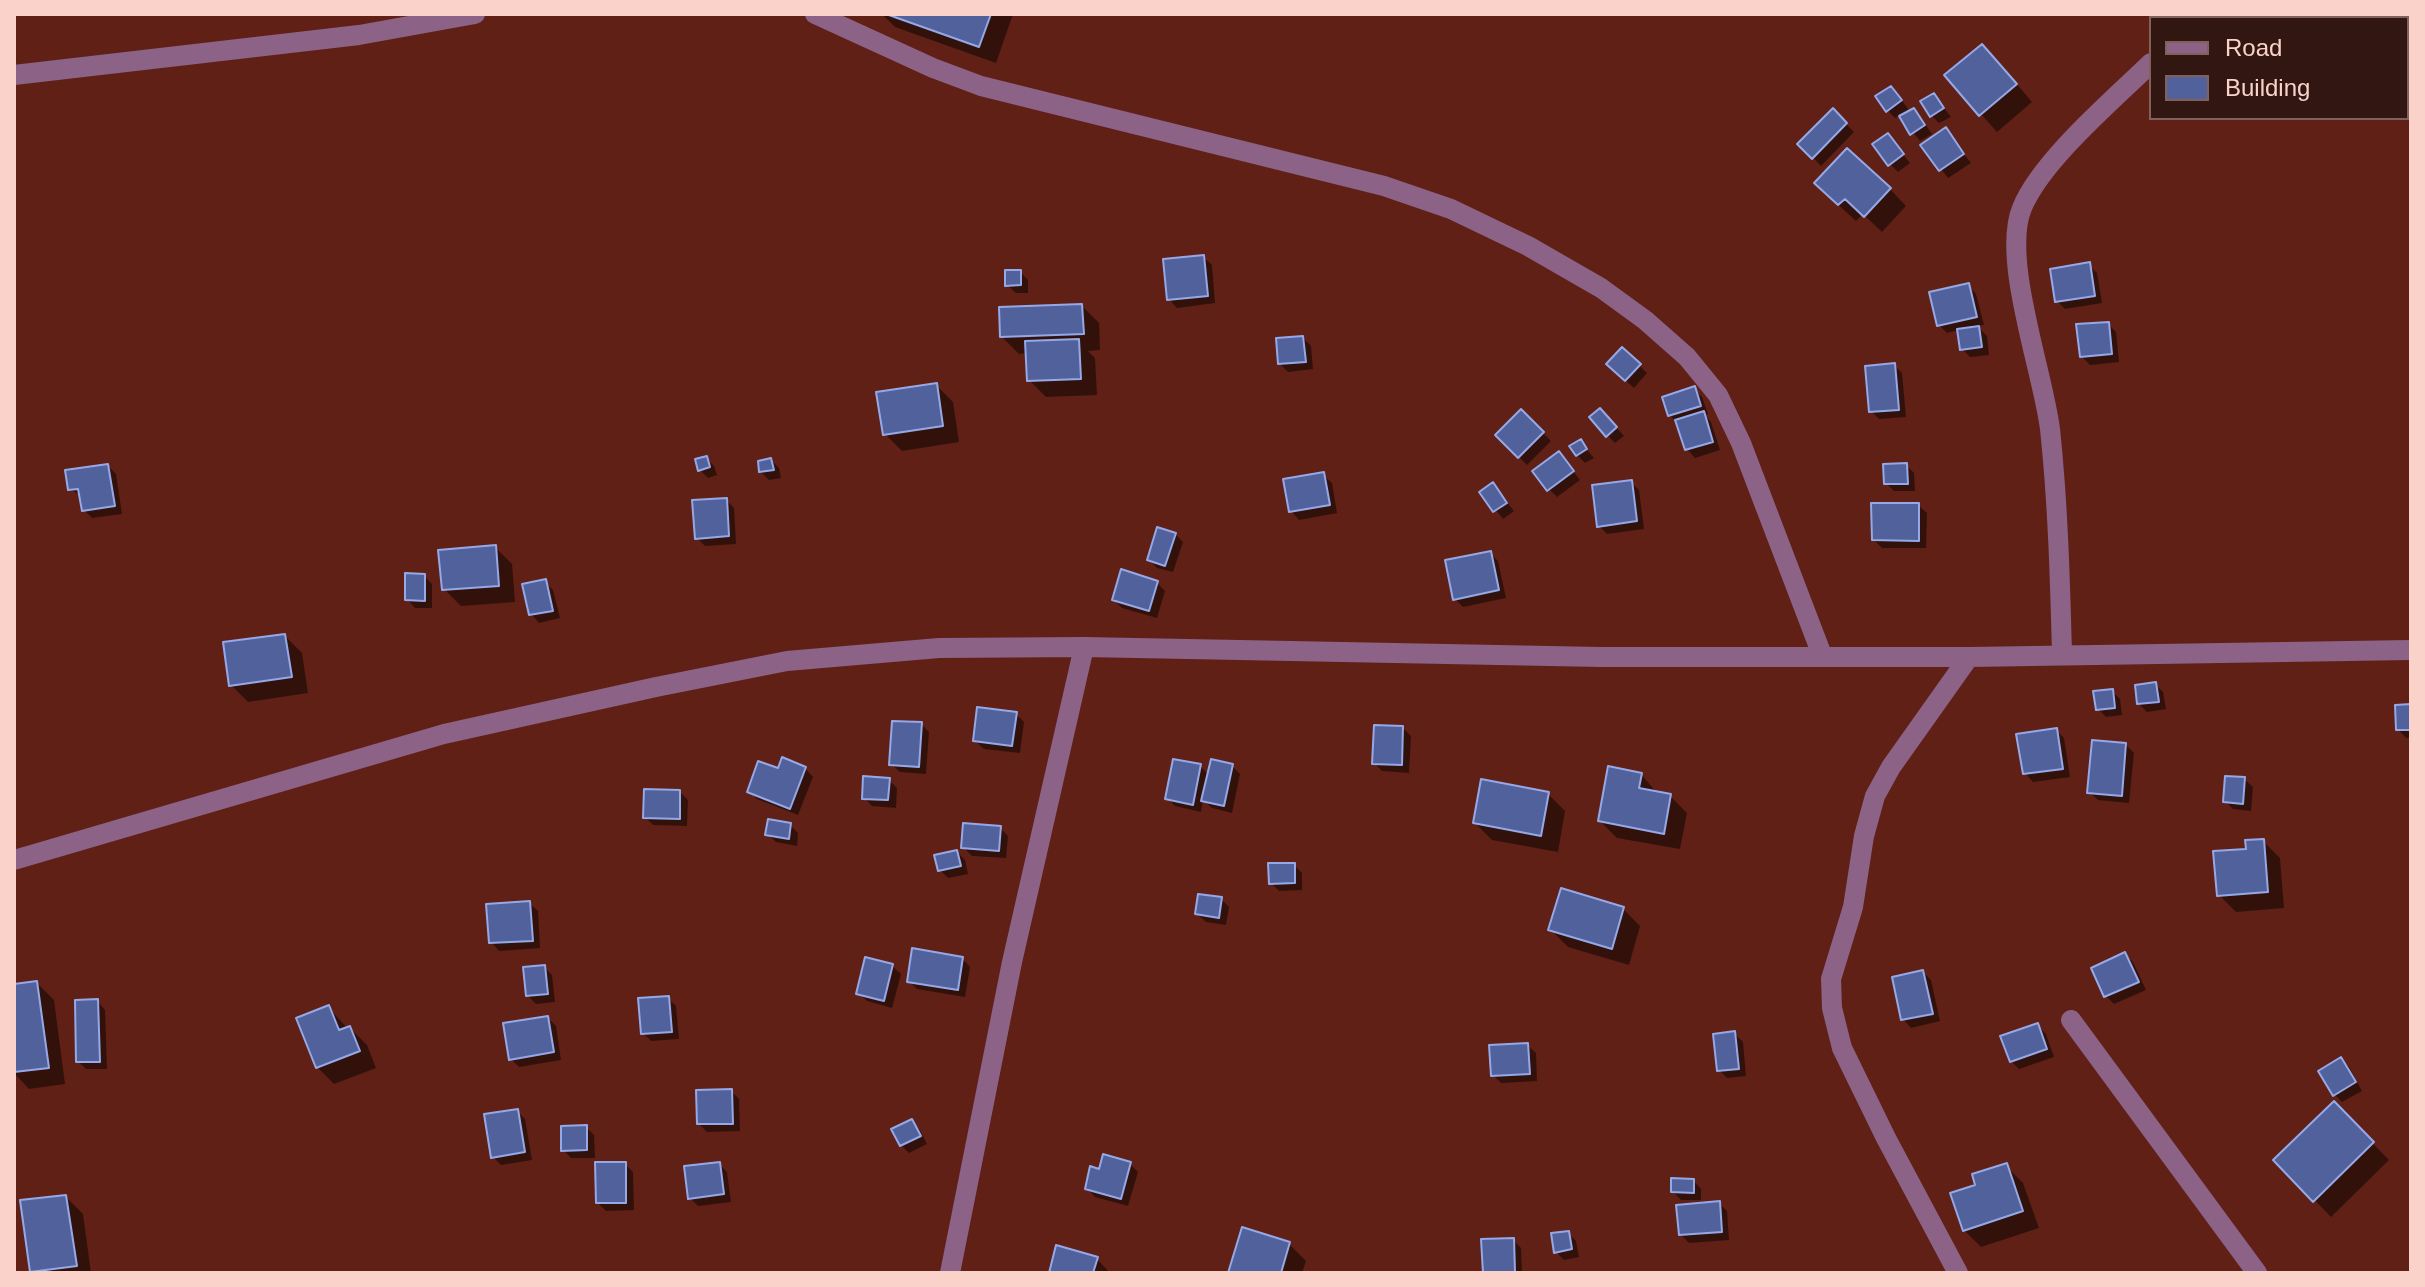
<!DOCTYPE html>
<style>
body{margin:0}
#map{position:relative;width:2425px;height:1287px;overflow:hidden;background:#602016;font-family:Arial,sans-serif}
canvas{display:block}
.frame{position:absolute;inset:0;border:16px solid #fbd2ca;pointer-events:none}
.legend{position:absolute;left:2149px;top:16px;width:260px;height:104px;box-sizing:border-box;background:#321611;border:2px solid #82615b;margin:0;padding:10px 14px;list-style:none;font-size:24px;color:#fbd2ca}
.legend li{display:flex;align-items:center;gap:16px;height:40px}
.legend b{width:40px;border:2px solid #82615b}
</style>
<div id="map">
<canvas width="2425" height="1287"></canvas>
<div class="frame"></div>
<ul class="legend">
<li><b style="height:10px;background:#8c6286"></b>Road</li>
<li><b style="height:22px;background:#51619b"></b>Building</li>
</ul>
</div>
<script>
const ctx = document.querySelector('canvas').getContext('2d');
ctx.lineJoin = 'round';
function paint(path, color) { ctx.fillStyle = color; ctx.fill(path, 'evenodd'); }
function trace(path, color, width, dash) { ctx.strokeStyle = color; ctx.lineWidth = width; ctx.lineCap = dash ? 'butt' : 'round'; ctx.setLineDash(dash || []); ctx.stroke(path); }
paint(new Path2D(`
 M882,14H1013L996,63L895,27Z
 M1999,63L2032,102L1997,132L1947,76Z
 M1934,95L1951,117L1939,123L1931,115Z
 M1899,96L1910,112L1913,110L1921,118L1932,134L1920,141L1900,115L1895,118L1887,110Z
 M1833,111L1854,132L1821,166L1800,144Z
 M1945,130L1971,163L1948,178L1923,145Z
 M1895,144L1910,163L1898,172L1890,164Z
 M1890,189L1906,206L1882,232L1863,214L1856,221L1833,200Z
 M1203,257L1212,265L1215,303L1177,308L1169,299Z
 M2089,265L2097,273L2102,303L2065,309L2057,301Z
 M1020,272L1028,280V293H1016L1007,285Z
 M1968,285L1976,294L1984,325L1977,326L1987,336L1989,355L1970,357L1962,349L1959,330L1947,333L1939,325Z
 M1082,306L1099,323L1100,350L1088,351L1095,358L1097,395L1046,397L1029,380L1028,353L1019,354L1002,337Z
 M2108,324L2116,332L2119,362L2090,365L2082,357Z
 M1303,338L1311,346L1313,369L1288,372L1280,364Z
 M1639,365L1647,373L1634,388L1616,372Z
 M1894,365L1902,373L1906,417L1879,419L1871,411Z
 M936,385L953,402L959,442L902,451L885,434Z
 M1694,389L1702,397L1708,414L1705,415L1711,422L1720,450L1695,458L1687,449L1678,424L1670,415Z
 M1521,411L1551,441L1527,465L1497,435Z
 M1608,418L1624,436L1615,443L1607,435Z
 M1580,442L1594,458L1585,463L1577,455Z
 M706,458L714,466L717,475L708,478L700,470Z
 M771,460L779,468L781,478L769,480L761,472Z
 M1566,462L1580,480L1557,497L1549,489Z
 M1906,465L1914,473L1915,491H1894L1886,483Z
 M108,466L116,474L122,514L92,518L84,510L81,496L70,489Z
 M1323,475L1332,483L1337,513L1299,520L1291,511Z
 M1631,482L1639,490L1644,529L1607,534L1599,526Z
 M1493,485L1514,511L1503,519L1482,492Z
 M726,500L734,508L736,544L705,546L697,538Z
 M1918,505L1927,513L1926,548H1882L1874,540Z
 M1175,534L1183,542L1173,572L1157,568L1149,560Z
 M495,547L512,564L515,602L461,606L444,589Z
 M1490,553L1498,561L1506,598L1463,607L1455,599Z
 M424,576L432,584V608H415L407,599Z
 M545,582L553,590L560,618L539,623L531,614Z
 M1157,583L1165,591L1157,618L1122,608L1114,600Z
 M285,636L302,653L308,693L248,702L231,685Z
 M2155,684L2163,692L2166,709L2147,712L2139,704Z
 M2112,691L2120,699L2122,715L2106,717L2098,709Z
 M2411,706V737L2406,738L2398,729Z
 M1016,714L1024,722L1020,753L984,749L975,741Z
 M921,724L929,732L926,774L900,772L891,764Z
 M1403,728L1411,736L1409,773L1382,771L1374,763Z
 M2056,730L2064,738L2070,777L2033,782L2025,773Z
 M2126,745L2134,753L2129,803L2098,800L2089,792Z
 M1200,766L1209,775L1232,766L1240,774L1232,813L1212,808L1203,800L1201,812L1175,806L1167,798Z
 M805,768L813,777L798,815L757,799L749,791L779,771Z
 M1641,774L1657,793L1670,796L1687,813L1680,849L1617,838L1600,821Z
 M2244,779L2253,787L2251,811L2233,809L2225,801Z
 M889,780L897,788L896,808L872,806L864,798Z
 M680,792L688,800L687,826L653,825L645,817Z
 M1548,794L1565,811L1558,852L1492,840L1475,823Z
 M790,825L798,833L797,846L776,842L767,834Z
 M1000,828L1008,836L1006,858L972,856L963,847Z
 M2263,841L2280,858L2284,908L2236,912L2219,895L2248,851Z
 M957,852L965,860L968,874L948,878L940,870Z
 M1294,865L1302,873V890L1279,891L1271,883Z
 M1221,899L1229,907L1226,925L1206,922L1197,914Z
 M529,903L538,911L540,948L499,951L491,942Z
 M1623,909L1640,926L1629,965L1568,947L1551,930Z
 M2125,954L2133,962L2146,990L2114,1004L2106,996Z
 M962,958L970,967L965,997L917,989L909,981Z
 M892,966L901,974L892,1008L867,1001L859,993Z
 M544,967L552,975L555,1002L536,1004L528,996Z
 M1923,972L1931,980L1940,1021L1911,1028L1903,1019Z
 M37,983L54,1000L65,1084L29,1089L14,1073V986Z
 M668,998L676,1006L679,1039L651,1041L643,1033Z
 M97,1001L105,1010L107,1069H86L78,1061Z
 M328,1007L348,1029L350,1028L367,1045L376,1068L334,1084L317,1067Z
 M548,1018L556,1026L561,1060L519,1067L511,1059Z
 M2038,1026L2046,1034L2054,1057L2019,1069L2011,1061Z
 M1735,1034L1743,1042L1746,1076L1727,1078L1719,1070Z
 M1527,1045L1536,1053L1537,1081L1501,1083L1493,1075Z
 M2341,1059L2349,1067L2362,1091L2342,1102L2334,1094Z
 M731,1091L739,1099L740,1131L707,1132L699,1124Z
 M2334,1104L2389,1160L2331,1217L2276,1160Z
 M517,1111L525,1119L532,1160L501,1165L493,1157Z
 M912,1122L920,1130L927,1144L909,1153L901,1145Z
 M586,1127L594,1135L595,1158H571L563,1150Z
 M625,1164L633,1172L634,1210L606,1211L598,1203Z
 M719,1164L727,1172L731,1202L698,1206L690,1198Z
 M1130,1164L1138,1172L1128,1206L1095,1197L1087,1188L1101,1172Z
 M2006,1166L2023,1183L2039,1228L1981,1247L1964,1230L1978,1186Z
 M1693,1180L1701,1189V1200H1681L1673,1192Z
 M66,1197L83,1214L91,1273H33L31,1271Z
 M1719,1203L1727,1211L1729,1240L1689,1243L1681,1235Z
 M1568,1233L1576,1241L1579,1257L1564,1260L1556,1252Z
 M1513,1240L1521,1248L1522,1273H1485Z
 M1289,1244L1306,1261L1302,1273H1230Z
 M1097,1259L1110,1273H1051Z`), '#0007');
const building = new Path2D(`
 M886,14H991L979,47Z
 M1982,44L2017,84L1979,116L1944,75Z
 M1891,86L1902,100L1886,112L1875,96Z
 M1934,93L1944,108L1930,117L1920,101Z
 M1833,108L1847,123L1812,159L1797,144Z
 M1914,108L1925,125L1910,135L1899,116Z
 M1946,127L1964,154L1939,171L1920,145Z
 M1888,133L1904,154L1888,166L1872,144Z
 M1847,148L1891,188L1864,217L1845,199L1838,205L1814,183Z
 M1204,255L1208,296L1167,300L1163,259Z
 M2090,262L2095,296L2055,302L2050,269Z
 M1005,270H1021V285L1005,286Z
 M1969,283L1977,317L1937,326L1929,292Z
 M1082,304L1084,334L1000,337L999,307Z
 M2109,322L2112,354L2080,357L2076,324Z
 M1979,326L1982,347L1960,350L1957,329Z
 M1303,336L1306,362L1278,364L1276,338Z
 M1079,339L1081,379L1027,381L1025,341Z
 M1622,347L1641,364L1625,381L1606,364Z
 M1895,363L1899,410L1869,412L1865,366Z
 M937,383L943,426L883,435L876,392Z
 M1695,386L1701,406L1668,416L1662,397Z
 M1600,408L1617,427L1606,437L1589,417Z
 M1521,409L1544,432L1518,458L1495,435Z
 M1704,411L1713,442L1685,450L1675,420Z
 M1581,439L1587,449L1576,456L1569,446Z
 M1559,451L1574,471L1547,491L1532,471Z
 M707,456L710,467L698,471L695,459Z
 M771,458L774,470L759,472L758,461Z
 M1907,463L1908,484H1884L1883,464Z
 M108,464L115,506L82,511L78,489L68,490L65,470Z
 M1324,472L1330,505L1289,512L1283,479Z
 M1632,480L1637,521L1597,527L1592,485Z
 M1493,482L1507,503L1493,512L1479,492Z
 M727,498L729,536L695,539L692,500Z
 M1871,503H1919V541L1872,540Z
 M1157,527L1176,533L1165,566L1147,560Z
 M496,545L499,586L442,590L438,550Z
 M1491,551L1499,590L1453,600L1445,560Z
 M1121,569L1158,581L1149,611L1112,600Z
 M405,573L425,574V601L405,600Z
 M546,579L553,611L529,615L522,584Z
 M285,634L292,677L229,686L223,642Z
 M2156,682L2159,702L2137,704L2135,685Z
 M2113,689L2115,708L2096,710L2093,691Z
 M2411,704V730H2396L2395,705Z
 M977,707L1017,712L1012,746L973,741Z
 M892,721L922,722L919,767L889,765Z
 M1374,725L1403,726L1402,765L1372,764Z
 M2057,728L2063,769L2023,774L2016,734Z
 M2092,740L2126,743L2122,796L2087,793Z
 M782,757L806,767L790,809L747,792L758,761L778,768Z
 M1173,759L1201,764L1193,805L1165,799Z
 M1211,759L1233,764L1224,806L1201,801Z
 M1608,766L1642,773L1639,788L1671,794L1664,834L1598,821Z
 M863,776L890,778L888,800L862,799Z
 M2225,776L2245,777L2243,804L2223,802Z
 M1481,779L1549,792L1541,836L1473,823Z
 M644,789L680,790V819L643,818Z
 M768,819L791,823L789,839L765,835Z
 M963,823L1001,826L999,851L961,848Z
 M2264,839L2268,892L2217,896L2213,851L2246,849L2245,840Z
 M957,850L961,866L938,871L934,855Z
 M1268,863H1295V883L1269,884Z
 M1561,888L1624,907L1612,949L1548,930Z
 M1198,894L1222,897L1219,918L1195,914Z
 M530,901L533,941L489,943L486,904Z
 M912,948L963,957L958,990L907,982Z
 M2125,952L2139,982L2104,997L2091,968Z
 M865,957L893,964L884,1001L856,994Z
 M545,965L548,994L526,996L523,967Z
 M1923,970L1933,1014L1901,1020L1892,977Z
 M37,981L49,1068L14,1072V984Z
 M669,996L672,1032L641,1034L638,998Z
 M98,999L100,1062H76L75,1000Z
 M329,1005L339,1030L350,1026L360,1051L316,1068L296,1018Z
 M548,1016L554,1052L509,1060L503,1023Z
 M2038,1023L2047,1049L2010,1062L2000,1036Z
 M1735,1031L1739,1069L1717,1071L1713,1034Z
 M1528,1043L1530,1074L1491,1076L1489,1045Z
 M2341,1057L2356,1082L2333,1096L2318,1071Z
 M732,1089L733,1124H697L696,1090Z
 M2334,1101L2374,1142L2313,1202L2273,1160Z
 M518,1109L525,1152L491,1158L484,1114Z
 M912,1119L921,1136L900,1146L891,1129Z
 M587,1125V1150L561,1151V1126Z
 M1103,1154L1131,1162L1121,1199L1085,1189L1090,1166L1099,1169Z
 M595,1162H626V1203H596Z
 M720,1162L724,1194L688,1199L684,1166Z
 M2007,1163L2023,1211L1963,1231L1950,1193L1975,1185L1972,1174Z
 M1671,1178L1694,1179V1193L1671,1192Z
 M66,1195L77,1266L30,1272L20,1200Z
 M1720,1201L1722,1232L1679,1235L1676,1205Z
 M1242,1227L1290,1242L1281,1273H1228Z
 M1569,1231L1572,1249L1554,1253L1551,1233Z
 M1514,1238L1515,1272L1483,1273L1481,1239Z
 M1056,1245L1098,1257L1093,1273H1049Z`);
paint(building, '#51619b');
trace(building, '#95a8e8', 2);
trace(new Path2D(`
 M815,14L933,68L981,86L1384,186L1451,209L1528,246L1601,288L1645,320L1687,357L1718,395L1741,443L1822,655
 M2196,18L2200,14
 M14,75L359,35L475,14
 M2062,654C2060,579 2058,504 2050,429C2043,372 2001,258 2022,208C2041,161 2113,100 2151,63
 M14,860L444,734L656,687L787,661L939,648L1084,647L1601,657H1969L2411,650
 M2071,1020L2257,1273
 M950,1273L1012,962L1084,647
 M1958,1273L1886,1138L1842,1048L1832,1008L1831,979L1853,907L1864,836L1875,796L1891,767L1969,657`), '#8c6286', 20);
</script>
